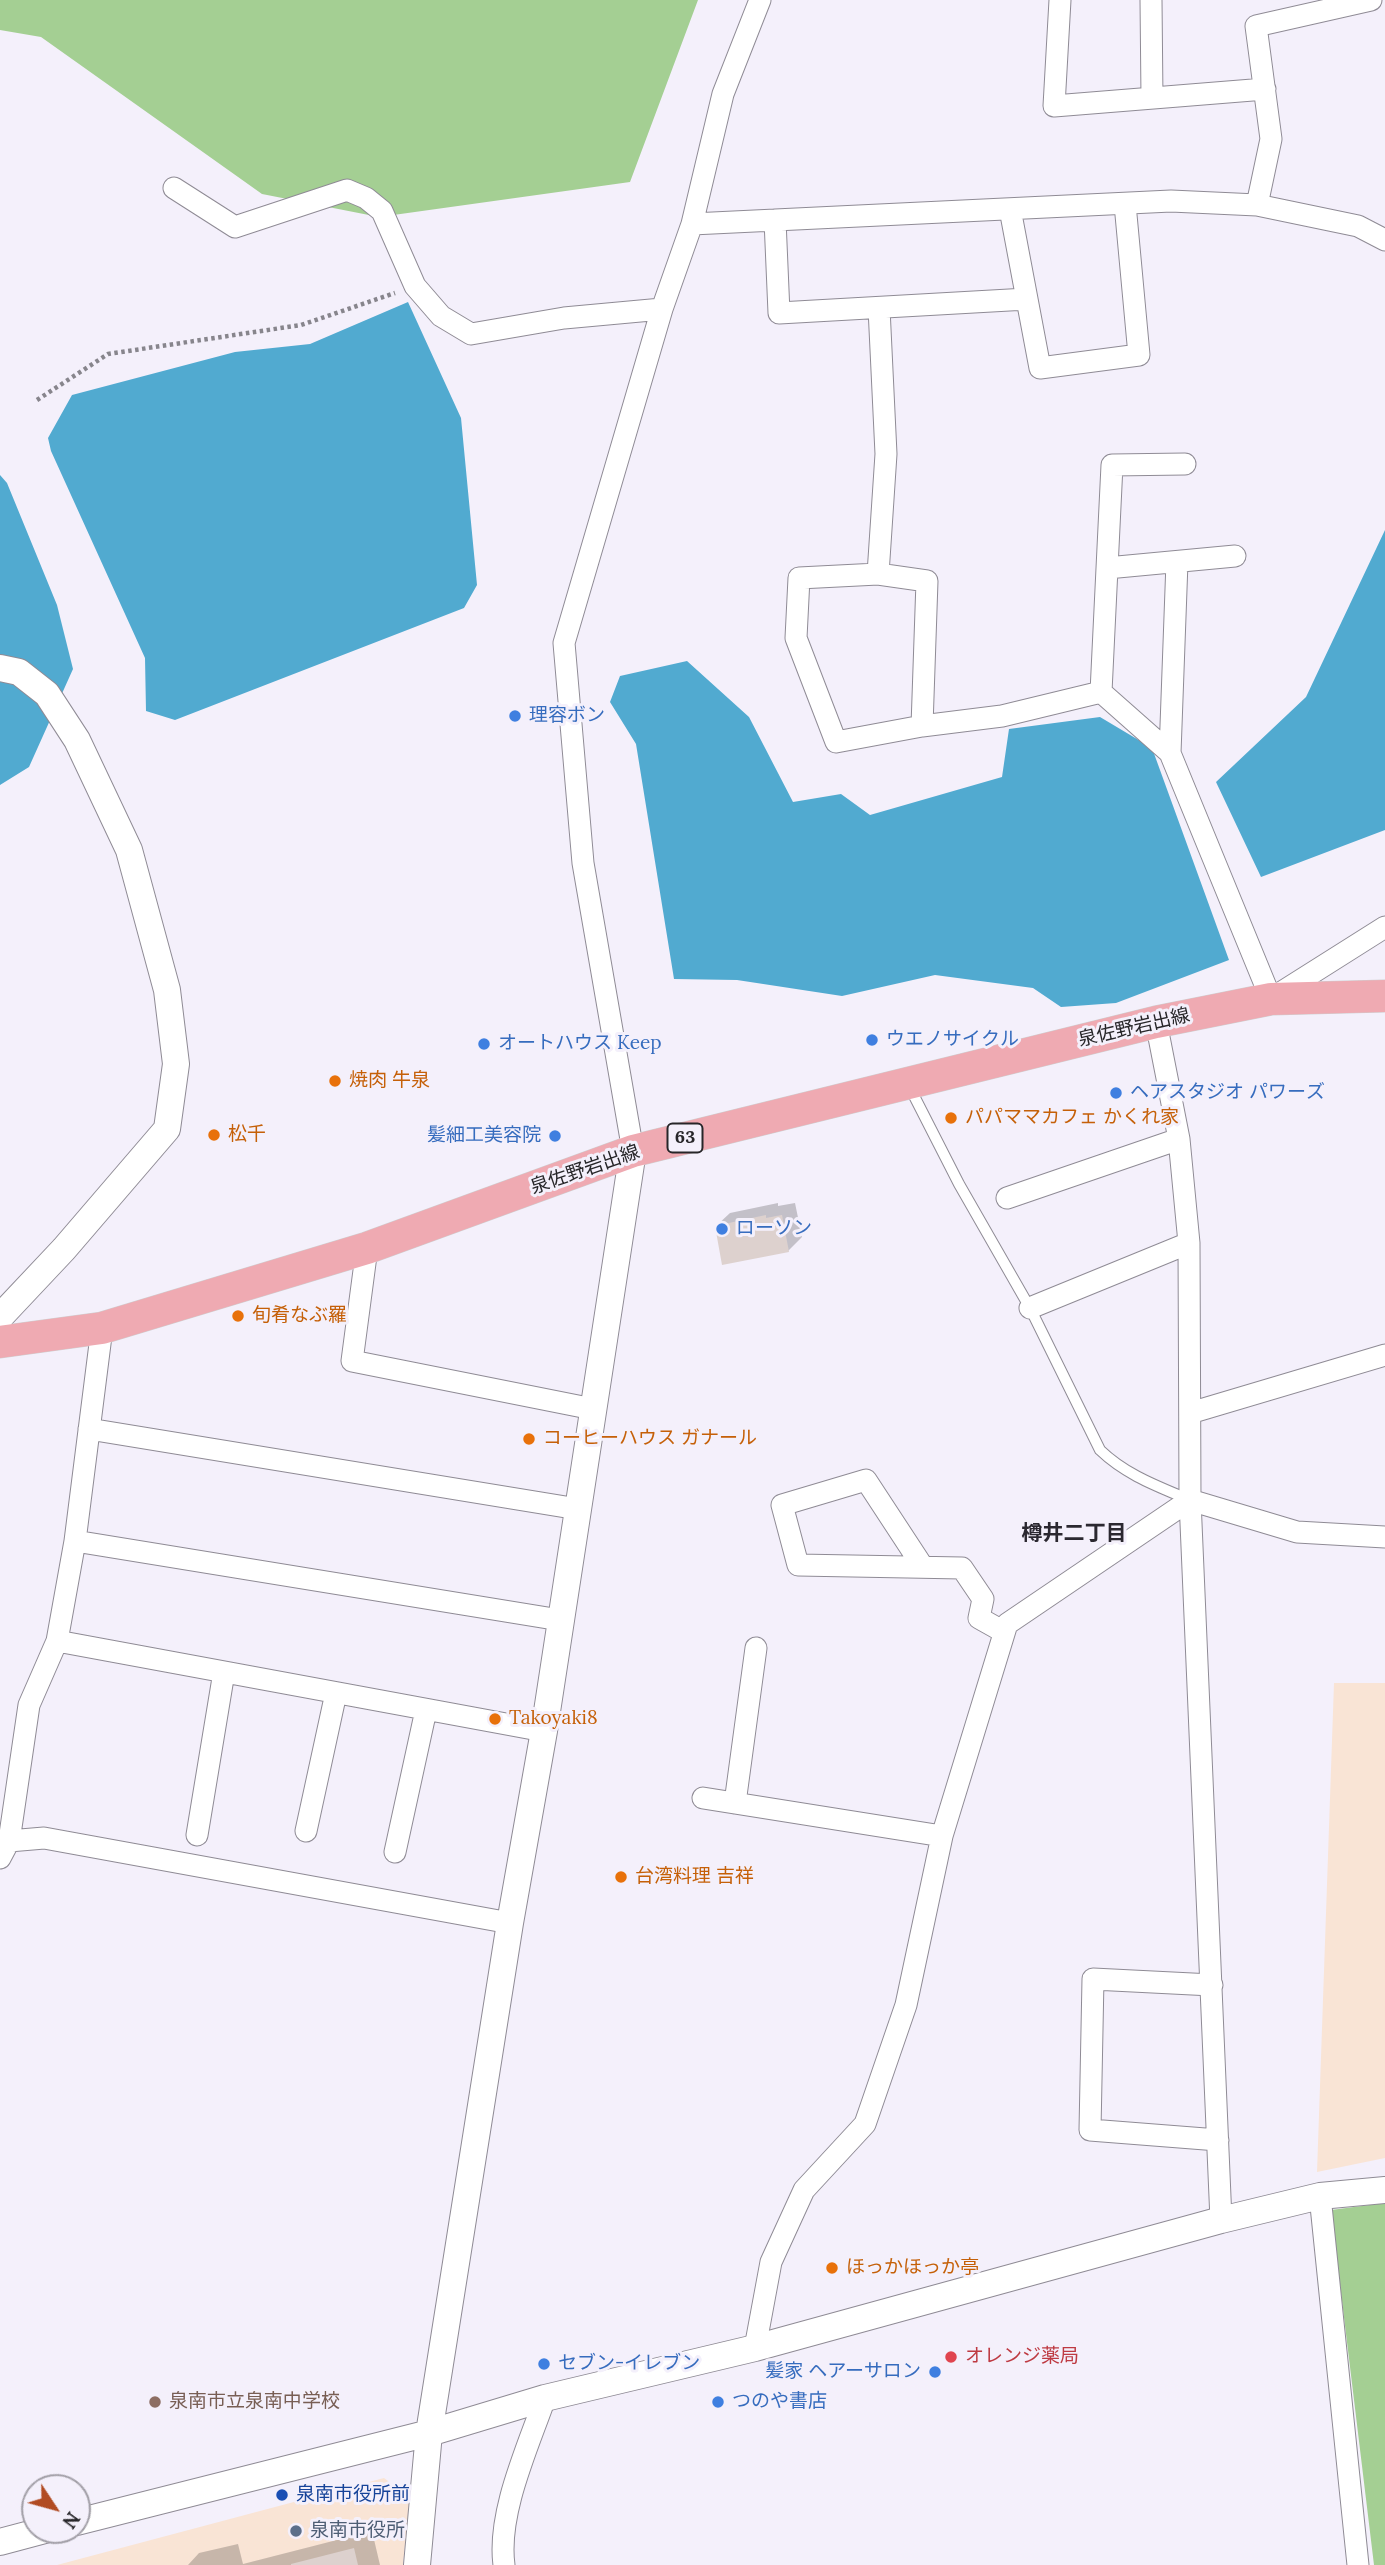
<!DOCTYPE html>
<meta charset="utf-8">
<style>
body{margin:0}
#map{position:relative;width:1385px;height:2565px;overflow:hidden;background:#f4f0fb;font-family:Lora,serif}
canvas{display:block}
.north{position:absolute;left:21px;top:2474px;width:70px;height:70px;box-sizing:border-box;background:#f4f0fb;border:2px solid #a29fa7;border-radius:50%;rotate:126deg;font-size:19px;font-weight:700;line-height:28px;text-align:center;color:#272629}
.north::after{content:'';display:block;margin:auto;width:24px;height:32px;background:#b14b22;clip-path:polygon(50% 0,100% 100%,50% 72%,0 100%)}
</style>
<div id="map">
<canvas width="1385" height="2565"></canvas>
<div class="north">N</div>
</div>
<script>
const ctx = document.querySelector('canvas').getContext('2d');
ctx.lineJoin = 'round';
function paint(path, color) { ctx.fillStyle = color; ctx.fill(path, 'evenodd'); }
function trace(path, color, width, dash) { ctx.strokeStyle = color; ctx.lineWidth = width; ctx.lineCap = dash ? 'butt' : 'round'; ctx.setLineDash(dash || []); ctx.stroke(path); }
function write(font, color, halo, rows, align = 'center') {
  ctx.font = font + ' Lora,"Noto Sans JP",serif'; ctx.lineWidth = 6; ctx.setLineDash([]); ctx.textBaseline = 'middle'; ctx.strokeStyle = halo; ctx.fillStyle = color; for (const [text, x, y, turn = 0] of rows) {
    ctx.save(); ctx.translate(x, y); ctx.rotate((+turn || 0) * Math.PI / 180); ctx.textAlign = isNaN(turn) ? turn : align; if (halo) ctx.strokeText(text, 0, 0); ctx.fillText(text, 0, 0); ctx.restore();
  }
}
paint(new Path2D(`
 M1334,1683H1385V2158L1317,2172Z
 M384,2478L410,2497L403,2565H57Z`), '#f9e4d5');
paint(new Path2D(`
 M0,0H698L630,182L379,217L262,194L41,37L0,30Z
 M1385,2203V2565H1374L1331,2210Z`), '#a4cf93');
paint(new Path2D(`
 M408,302L461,418L477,585L464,608L175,720L146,711L145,658L51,451L48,438L72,395L235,352L310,344Z
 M0,475L7,483L57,605L73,669L29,767L0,785Z
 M1385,530V830L1261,877L1216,782L1306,697Z
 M687,661L749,717L793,802L841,794L870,815L1002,777L1009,729L1100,717L1152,748L1229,960L1116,1003L1061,1007L1033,988L935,975L842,996L737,980L674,979L636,744L610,702L620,676Z`), '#51aad0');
paint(new Path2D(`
 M778,1203V1206L795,1203L802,1237L788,1251L716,1226L730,1213Z
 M372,2531L380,2565H188L199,2553L238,2544L243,2564Z`), '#0003');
paint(new Path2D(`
 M766,1215V1218L782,1215L789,1252L722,1265L715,1226Z
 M354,2548L358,2565H291V2564Z`), '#ddd1ce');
const service = new Path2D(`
 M909,1086L959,1184L1030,1308L1100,1450C1126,1475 1157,1486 1190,1500`);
const minor = new Path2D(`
 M1060,0L1054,106L1265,89
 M1151,0L1152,98
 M174,188L235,227L347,190L366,198L382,211L415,286L441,316L471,334L564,318L662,309
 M1257,205L1271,139L1256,26L1371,0
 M1010,209L1040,368L1139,355L1125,204
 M775,220L779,313L1027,299
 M692,224L1171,201L1257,205L1358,226L1385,240
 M1107,568L1235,556
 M878,574L886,454L879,308
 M1101,692L1112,465L1185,464
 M922,726L927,581L878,574L799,578L796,638L836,742L922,726L1002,716L1101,692L1170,753L1271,999L1385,927
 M1170,753L1177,562
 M1156,1022L1179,1139L1189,1243L1190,1500L1221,2220
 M633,1151L583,863L564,643L662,309L692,224L723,94L760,0
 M1007,1198L1179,1139
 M367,1248L352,1361L593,1409
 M1030,1308L1189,1243
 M1190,1413L1385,1355
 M89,1429L578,1509
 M75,1541L560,1620
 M923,1567L866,1480L782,1505L798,1565L962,1568L983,1599L979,1618L1004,1632
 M57,1641L544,1731
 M703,1798L942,1836
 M735,1803L756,1648
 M306,1831L336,1693
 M197,1835L224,1672
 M9,1841L44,1838L510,1923
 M395,1852L426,1710
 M0,1858L9,1841L29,1705L57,1641L75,1541L102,1328
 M1212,1985L1093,1979L1090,2130L1218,2140
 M1320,2196L1358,2565
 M755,2348L771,2262L804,2190L865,2124L906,2005L942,1836L1007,1624L1190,1500L1297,1532L1385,1537
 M504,2565C497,2513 528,2447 545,2398`);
const tertiary = new Path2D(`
 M0,668L19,672L47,694L77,740L129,850L167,990L176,1064L167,1129L64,1249L0,1317
 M77,2522L429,2433L545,2398L755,2348L1221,2220L1320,2196L1385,2190
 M0,2542L45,2530
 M417,2565L429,2433L510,1923L544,1731L633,1151`);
const primary = new Path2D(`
 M0,1342L102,1328L367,1248L633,1151L1156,1022L1271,999L1385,996`);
trace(service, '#8f8b95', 12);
trace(minor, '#8f8b95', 23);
trace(tertiary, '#8f8b95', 28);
trace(primary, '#cfcfd0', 33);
trace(new Path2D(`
 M37,400L108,354L301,325L395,293`), '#87858c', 4.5, [3.5, 3.5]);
trace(service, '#fff', 10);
trace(minor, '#fff', 21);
trace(tertiary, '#fff', 26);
trace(primary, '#efaab2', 32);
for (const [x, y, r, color] of [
 [515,716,7,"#3f7fe0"],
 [872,1040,7,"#3f7fe0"],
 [484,1044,7,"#3f7fe0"],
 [335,1081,7,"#e8710a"],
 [1116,1093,7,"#3f7fe0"],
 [951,1118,7,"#e8710a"],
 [214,1135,7,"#e8710a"],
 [555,1136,7,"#3f7fe0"],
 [722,1229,7,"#3f7fe0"],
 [238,1316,7,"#e8710a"],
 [529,1439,7,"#e8710a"],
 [495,1719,7,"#e8710a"],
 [621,1877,7,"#e8710a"],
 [832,2268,7,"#e8710a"],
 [951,2357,7,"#e0444e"],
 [544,2364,7,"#3f7fe0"],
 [935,2372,7,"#3f7fe0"],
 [155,2402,7,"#8d6e63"],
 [718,2402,7,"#3f7fe0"],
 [282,2495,7,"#1a4fb4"],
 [296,2531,7,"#5c6f8a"]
]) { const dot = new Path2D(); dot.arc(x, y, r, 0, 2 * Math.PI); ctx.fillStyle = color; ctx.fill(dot); trace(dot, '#f4f0fb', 2.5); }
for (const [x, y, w] of [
 [685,1138,35]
]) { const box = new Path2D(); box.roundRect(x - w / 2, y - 14.5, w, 29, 5); ctx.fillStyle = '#f4f0fb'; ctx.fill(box); trace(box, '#272629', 2); }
write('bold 18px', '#272629', null, [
 ["63",685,1138]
]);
write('19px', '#366cbe', '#f4f0fb', [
 ["理容ボン",529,716],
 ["ウエノサイクル",886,1040],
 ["オートハウス Keep",498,1044],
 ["ヘアスタジオ パワーズ",1130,1093],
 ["髪細工美容院",541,1136,"right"],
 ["ローソン",736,1229],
 ["セブン-イレブン",558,2364],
 ["髪家 ヘアーサロン",921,2372,"right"],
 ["つのや書店",732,2402]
], 'left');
write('19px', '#272629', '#f4f0fb', [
 ["泉佐野岩出線",1134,1028,-13],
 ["泉佐野岩出線",585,1170,-19]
]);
write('19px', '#c56008', '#f4f0fb', [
 ["焼肉 牛泉",349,1081],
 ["パパママカフェ かくれ家",965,1118],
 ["松千",228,1135],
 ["旬肴なぶ羅",252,1316],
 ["コーヒーハウス ガナール",543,1439],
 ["Takoyaki8",509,1719],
 ["台湾料理 吉祥",635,1877],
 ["ほっかほっか亭",846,2268]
], 'left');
write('19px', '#be3a42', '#f4f0fb', [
 ["オレンジ薬局",965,2357]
], 'left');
write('19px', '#785e54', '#f4f0fb', [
 ["泉南市立泉南中学校",169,2402]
], 'left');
write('19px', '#164399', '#f4f0fb', [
 ["泉南市役所前",296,2495]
], 'left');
write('19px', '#4e5e75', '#f4f0fb', [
 ["泉南市役所",310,2531]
], 'left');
write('bold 21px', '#2b2830', '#f4f0fb', [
 ["樽井二丁目",1074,1534]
]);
</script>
